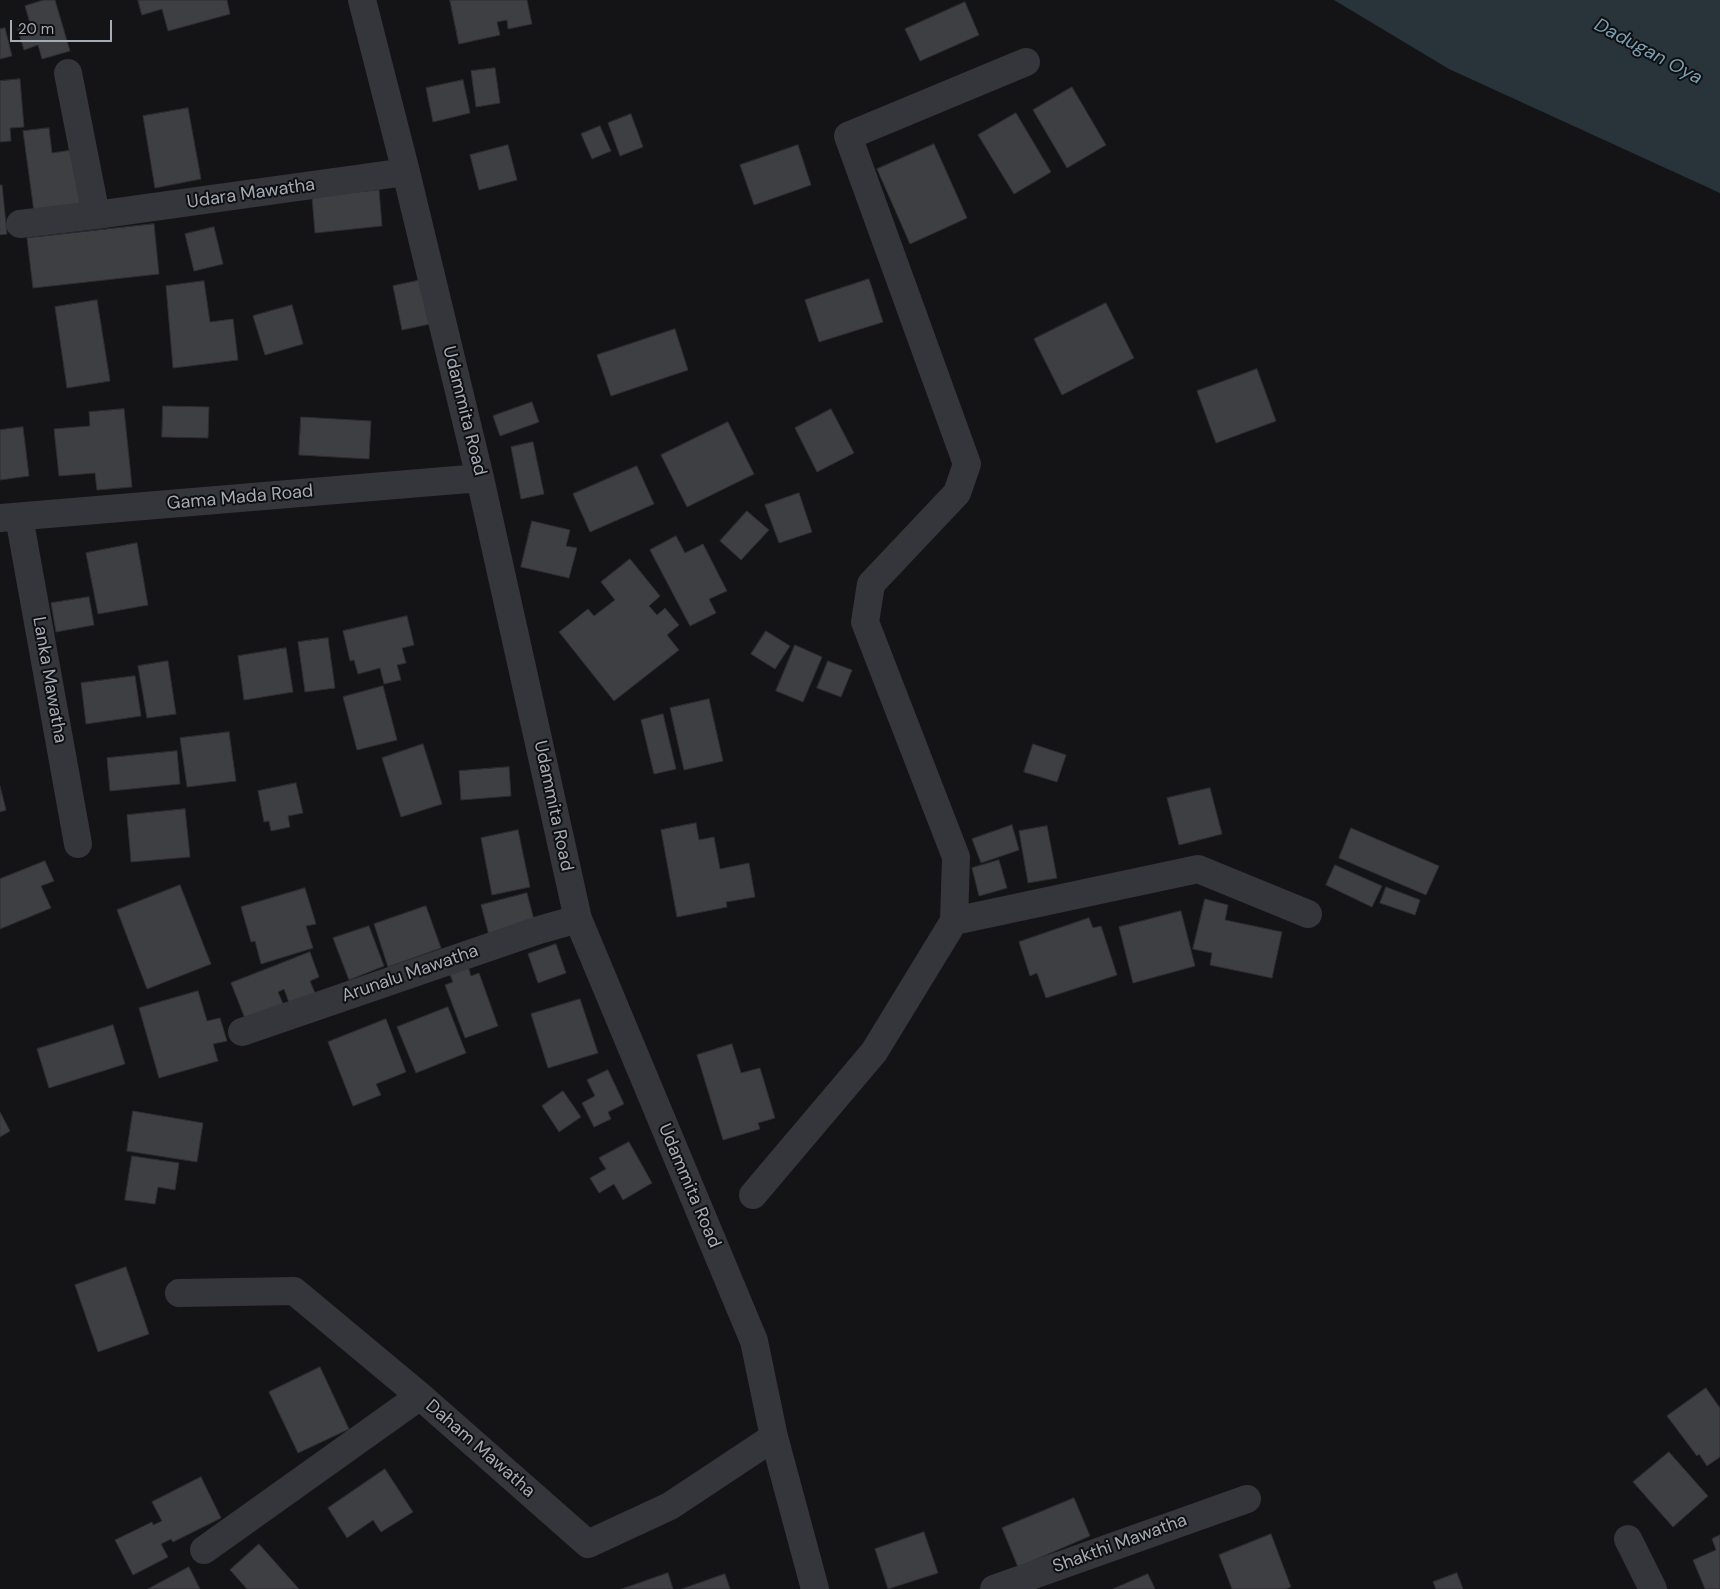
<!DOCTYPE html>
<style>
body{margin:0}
#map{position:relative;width:1720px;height:1589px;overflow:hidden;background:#141416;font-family:"DM Sans",sans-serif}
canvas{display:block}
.scale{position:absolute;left:10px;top:20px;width:102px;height:22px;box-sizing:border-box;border:2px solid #a5acb7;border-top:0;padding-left:6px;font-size:15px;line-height:18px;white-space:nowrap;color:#a5acb7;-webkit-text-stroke:4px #0f0f11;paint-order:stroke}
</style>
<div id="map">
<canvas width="1720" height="1589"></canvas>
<div class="scale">20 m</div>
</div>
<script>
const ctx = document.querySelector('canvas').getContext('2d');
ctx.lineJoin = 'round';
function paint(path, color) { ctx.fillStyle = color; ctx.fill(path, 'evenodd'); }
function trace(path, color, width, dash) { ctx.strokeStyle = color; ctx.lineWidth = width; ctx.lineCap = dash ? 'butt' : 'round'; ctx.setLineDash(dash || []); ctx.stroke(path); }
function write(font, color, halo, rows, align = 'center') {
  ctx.font = font + ' "DM Sans",sans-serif'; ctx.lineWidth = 4; ctx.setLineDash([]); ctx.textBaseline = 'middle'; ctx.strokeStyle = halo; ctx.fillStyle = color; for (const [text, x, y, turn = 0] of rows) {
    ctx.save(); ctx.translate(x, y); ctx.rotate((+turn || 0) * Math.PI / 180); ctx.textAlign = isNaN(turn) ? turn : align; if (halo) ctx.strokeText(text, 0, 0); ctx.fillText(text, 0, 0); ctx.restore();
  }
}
paint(new Path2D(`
 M1334,0H1720V193L1449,69Z`), '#29343a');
const building = new Path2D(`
 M44,0H55L70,51L42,59L38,45L24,50L17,27L30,23L25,6Z
 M138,0H227L230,14L168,31L162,9L142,15Z
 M450,0H527L532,24L508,29L507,20L497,22L500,35L459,44Z
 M965,2L979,35L920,61L905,29Z
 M5,28L12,56L0,59V29Z
 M495,68L500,103L476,107L471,71Z
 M20,79L24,127L10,128L11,141L0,142V81Z
 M463,80L470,113L433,122L426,88Z
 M1072,87L1106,145L1067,168L1033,110Z
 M188,108L201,179L155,188L143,116Z
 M1016,113L1051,172L1014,194L978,135Z
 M631,114L643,147L620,156L608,123Z
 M600,126L611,151L592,159L581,134Z
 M49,128L52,153L72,150L81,212L35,219L23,131Z
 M934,144L967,218L910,244L877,169Z
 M508,145L517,180L479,190L470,155Z
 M798,145L811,185L754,205L740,165Z
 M0,185H2L7,234L0,235Z
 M379,190L382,226L315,233L312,197Z
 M154,224L159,274L33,288L27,238Z
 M214,227L223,264L194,271L185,234Z
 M869,279L883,322L819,342L805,300Z
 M421,280L430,324L402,330L393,286Z
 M204,281L210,322L233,319L238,360L173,368L166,286Z
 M97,300L110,381L67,388L55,307Z
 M1106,303L1134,358L1062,395L1034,339Z
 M292,305L303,344L265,355L253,316Z
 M675,329L688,370L611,396L597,355Z
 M1257,369L1276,421L1216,443L1197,391Z
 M532,402L539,422L500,436L493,416Z
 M163,406L209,407L208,438L162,437Z
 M124,409L132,487L97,490L95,473L59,476L54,429L90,426L89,412Z
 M831,409L854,453L817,472L795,428Z
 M301,417L371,421L369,459L299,455Z
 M728,422L754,474L687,507L661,455Z
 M23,427L29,476L0,480V430Z
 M533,442L544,494L521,499L511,447Z
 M637,466L654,504L590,532L573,494Z
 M799,493L812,532L779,543L765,505Z
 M747,511L769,530L741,560L720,541Z
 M532,521L570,530L566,546L577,548L569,578L521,567Z
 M676,536L685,553L703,544L727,591L709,599L716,613L690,626L650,550Z
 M137,543L148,605L98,614L86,553Z
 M630,559L660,596L649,606L657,615L665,608L679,625L667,635L679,650L614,701L559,632L588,609L594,616L615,600L601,582Z
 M89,597L94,625L56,632L51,603Z
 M407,616L414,645L402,648L406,663L397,665L401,680L384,684L380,668L358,674L354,660L350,661L343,631Z
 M766,631L790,646L775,669L751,654Z
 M328,638L335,688L305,692L298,642Z
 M795,645L822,657L803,702L776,691Z
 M286,648L293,692L244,700L238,656Z
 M168,661L176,714L147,718L138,666Z
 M828,661L852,670L841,697L817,688Z
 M135,676L141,716L86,724L81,683Z
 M383,686L397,740L357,750L343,697Z
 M709,699L723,761L684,770L670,708Z
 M663,714L676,769L654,774L641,720Z
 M229,732L236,781L187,787L180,738Z
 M423,744L442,804L401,817L382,758Z
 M1033,744L1066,755L1057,782L1024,772Z
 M177,751L180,784L110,791L107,758Z
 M509,767L511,796L461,800L459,771Z
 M296,783L303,813L288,816L290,827L271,831L269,821L264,822L258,791Z
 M0,786L6,810L0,812Z
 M1210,788L1222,834L1179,845L1167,798Z
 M185,809L190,857L131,862L127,815Z
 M696,823L699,840L714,837L720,869L749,863L755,897L726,902L727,907L677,917L661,830Z
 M1012,825L1019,850L981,863L972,839Z
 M1047,826L1057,878L1028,883L1019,831Z
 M1351,828L1439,866L1426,895L1339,858Z
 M518,830L530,887L492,895L481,838Z
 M999,860L1007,888L979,896L972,868Z
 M45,861L54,881L41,886L51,908L0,929V879Z
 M1335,865L1382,886L1372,907L1326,885Z
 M180,885L211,964L147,989L117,910Z
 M1386,887L1420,900L1415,915L1380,903Z
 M305,888L316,924L306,926L313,948L261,964L255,941L251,942L241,907Z
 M527,893L535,924L489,935L481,905Z
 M1205,899L1228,905L1225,920L1282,932L1272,978L1210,965L1212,953L1193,949Z
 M426,906L441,948L388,967L374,924Z
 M1181,911L1195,966L1133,983L1119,927Z
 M1089,918L1093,928L1101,926L1117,975L1046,998L1037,973L1030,976L1019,942Z
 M369,926L384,966L349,980L333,938Z
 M556,944L566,973L538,983L528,954Z
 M310,952L319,977L310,981L317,998L291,1008L284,989L278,992L284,1006L246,1021L231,983Z
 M467,963L471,976L479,973L498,1026L465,1038L445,985L453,982L448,970Z
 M198,991L207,1021L220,1018L227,1041L213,1044L218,1061L159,1078L139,1008Z
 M580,999L598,1053L548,1068L531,1014Z
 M448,1007L466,1053L416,1073L397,1027Z
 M386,1019L406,1072L376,1084L381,1095L353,1106L328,1042Z
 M113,1025L125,1064L49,1088L37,1049Z
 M732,1044L741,1073L760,1068L775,1118L758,1123L760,1129L723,1140L697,1055Z
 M608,1070L624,1104L608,1112L611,1119L594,1127L582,1103L595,1096L587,1080Z
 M563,1091L581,1117L559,1132L542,1106Z
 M133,1111L203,1123L197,1162L127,1151Z
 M0,1112L10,1131L0,1137Z
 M629,1142L652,1183L623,1200L614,1184L599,1193L590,1178L606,1169L599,1158Z
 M132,1156L179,1163L175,1190L158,1187L155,1204L125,1200Z
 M126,1267L149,1334L98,1352L75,1285Z
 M320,1367L349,1429L298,1453L269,1392Z
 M1706,1388L1720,1408V1457L1707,1466L1699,1454L1697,1456L1667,1416Z
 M1669,1452L1708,1496L1673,1527L1633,1482Z
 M385,1469L413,1512L381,1532L373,1520L347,1538L328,1508Z
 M201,1477L221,1518L173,1542L171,1539L161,1544L168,1557L133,1575L115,1540L152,1522L153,1525L162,1521L152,1502Z
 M1074,1498L1090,1536L1018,1567L1002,1528Z
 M924,1532L938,1573L888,1589L875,1549Z
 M1271,1534L1291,1587L1285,1589H1232L1219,1555Z
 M1720,1535V1589H1705L1693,1560L1716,1550L1712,1539Z
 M259,1544L299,1589H247L230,1570Z
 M189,1567L200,1589H148Z
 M668,1573L673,1589H622Z
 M1457,1573L1463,1589H1436L1433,1582Z
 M725,1574L730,1589H682Z
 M1148,1574L1155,1589H1113Z`);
paint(building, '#3e3f43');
trace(building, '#2e2e32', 1);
trace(new Path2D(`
 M362,0L406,172L480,478L578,919L754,1341L774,1437L815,1589
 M68,73L96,215
 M20,224L96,215L406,172
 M19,517L78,844
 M0,518L480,478
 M954,921L956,857L865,622L871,584L957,493L967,464L848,136L1026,62
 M242,1032L539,930L578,919
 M753,1195L874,1052L954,921L1198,869L1308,914
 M179,1293L294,1291L420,1396L588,1544L670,1506L774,1437
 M1628,1539L1653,1589
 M204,1550L420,1396
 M994,1589L1247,1499`), '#35363b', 28);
write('18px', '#a5acb7', '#0f0f11', [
 ["Udara Mawatha",251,194,-8],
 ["Udammita Road",464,411,76],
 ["Gama Mada Road",240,498,-5],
 ["Lanka Mawatha",49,680,80],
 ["Udammita Road",553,806,78],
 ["Arunalu Mawatha",410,974,-19],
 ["Udammita Road",689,1186,67],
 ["Daham Mawatha",480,1449,41],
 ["Shakthi Mawatha",1120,1544,-20]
]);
write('italic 19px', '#7a9fb3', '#0f0f11', [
 ["Dadugan Oya",1648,52,28]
]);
</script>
